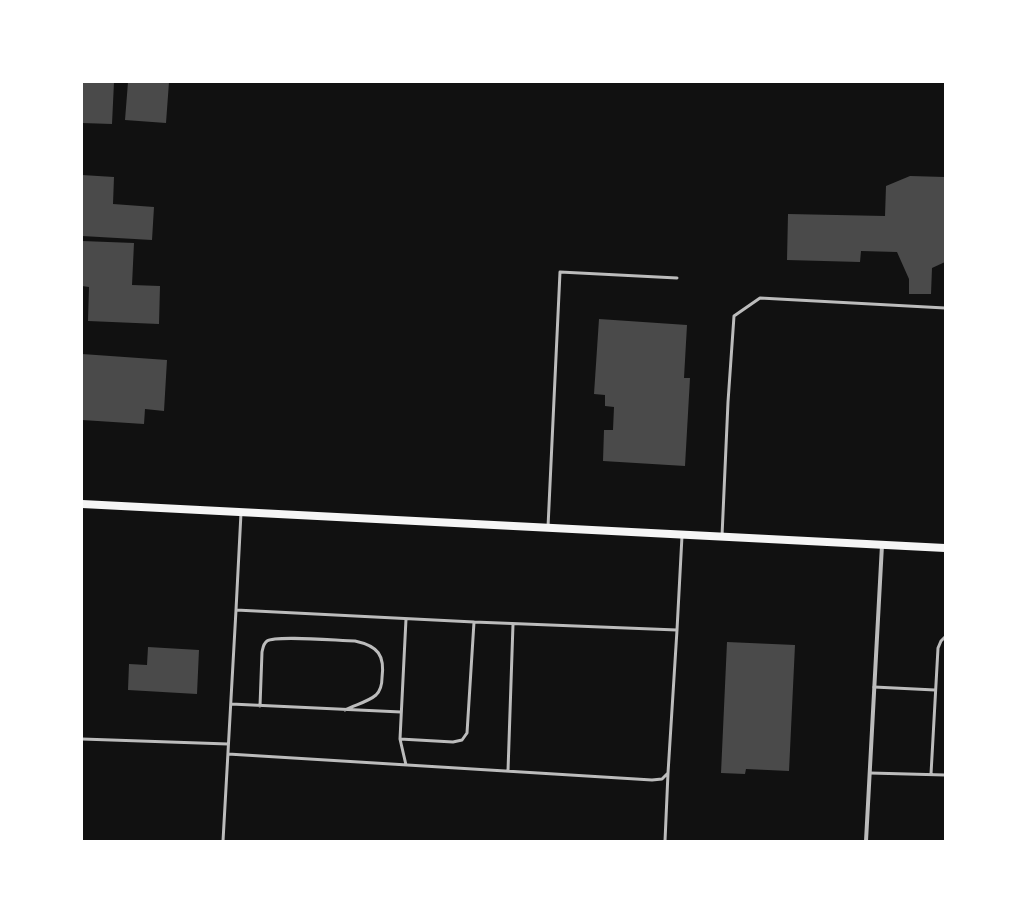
<!DOCTYPE html>
<style>
body{margin:0}
#map{position:relative;width:1027px;height:923px;overflow:hidden;background:#111;font-family:Montserrat,sans-serif}
canvas{display:block}
.frame{position:absolute;inset:0;border:83px solid #fff;pointer-events:none}
</style>
<div id="map">
<canvas width="1027" height="923"></canvas>
<div class="frame"></div>
</div>
<script>
const ctx = document.querySelector('canvas').getContext('2d');
ctx.lineJoin = 'round';
function paint(path, color) { ctx.fillStyle = color; ctx.fill(path, 'evenodd'); }
function trace(path, color, width, dash) { ctx.strokeStyle = color; ctx.lineWidth = width; ctx.lineCap = dash ? 'butt' : 'round'; ctx.setLineDash(dash || []); ctx.stroke(path); }
paint(new Path2D(`
 M82,82H114L112,124L82,123Z
 M128,82H169L166,123L125,120Z
 M82,175L114,177L113,204L154,207L152,240L82,236Z
 M910,176L945,177V262L932,268L931,294H909V279L897,252L861,251L860,262L787,260L788,214L885,216L886,186Z
 M82,241L134,243L132,285L160,286L159,324L88,321L89,287L82,286Z
 M599,319L687,325L684,378H690L685,466L603,461L604,430H613L614,407L605,406V395L594,394Z
 M82,354L167,360L164,411L145,409L144,424L82,420Z
 M727,642L795,645L789,771L746,769L745,774L721,773Z
 M148,647L199,650L197,694L128,690L129,664L147,665Z`), '#4a4a4a');
trace(new Path2D(`
 M548,527L560,272L677,278
 M722,536L728,402L734,316L760,298L945,308
 M406,619L400,739L406,765
 M677,630L682,536
 M874,687L935,690
 M231,704L401,712
 M260,706L262,652C263,648 263,644 267,641C276,635 341,641 355,641C378,646 385,655 382,678C382,684 381,690 376,695C368,702 354,705 345,710
 M82,739L228,744
 M400,739L453,742L462,740L467,733L474,622
 M228,754L652,780L662,779L668,773L677,630L474,622L236,610
 M508,771L513,624
 M870,773L945,775
 M931,774L938,648L941,641L945,637
 M223,841L236,610L241,513
 M665,841L668,773`), '#bcbcbc', 3);
trace(new Path2D(`
 M866,841L882,545`), '#bcbcbc', 4);
trace(new Path2D(`
 M82,504L945,548`), '#f5f5f5', 8);
</script>
